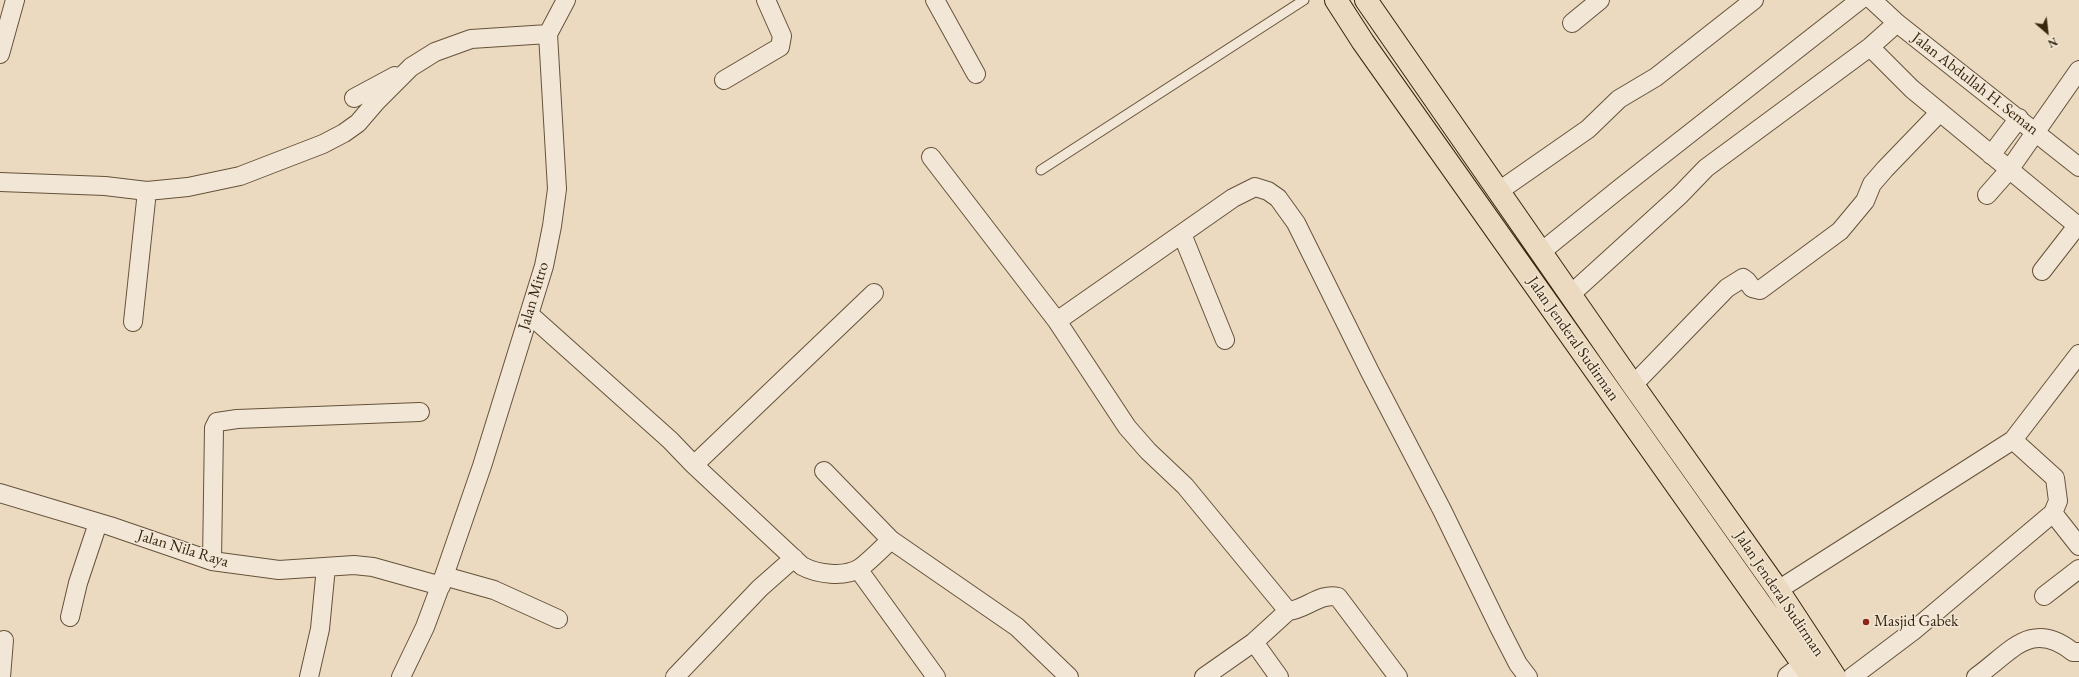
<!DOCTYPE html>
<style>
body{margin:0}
#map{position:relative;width:2079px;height:677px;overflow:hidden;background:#ebdac0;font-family:"EB Garamond",serif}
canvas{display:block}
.north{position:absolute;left:2027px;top:12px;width:40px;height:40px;-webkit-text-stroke:3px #f2e7d6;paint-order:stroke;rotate:152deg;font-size:11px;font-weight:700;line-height:16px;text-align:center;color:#38250d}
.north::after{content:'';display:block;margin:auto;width:14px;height:18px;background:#38250d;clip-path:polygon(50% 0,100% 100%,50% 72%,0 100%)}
</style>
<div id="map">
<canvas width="2079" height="677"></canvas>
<div class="north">N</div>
</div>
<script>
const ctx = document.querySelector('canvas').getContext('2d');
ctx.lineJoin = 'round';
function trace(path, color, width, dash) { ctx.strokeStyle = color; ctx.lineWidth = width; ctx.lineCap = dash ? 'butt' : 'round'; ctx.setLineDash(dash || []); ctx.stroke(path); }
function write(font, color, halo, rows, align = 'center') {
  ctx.font = font + ' "EB Garamond",serif'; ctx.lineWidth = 3; ctx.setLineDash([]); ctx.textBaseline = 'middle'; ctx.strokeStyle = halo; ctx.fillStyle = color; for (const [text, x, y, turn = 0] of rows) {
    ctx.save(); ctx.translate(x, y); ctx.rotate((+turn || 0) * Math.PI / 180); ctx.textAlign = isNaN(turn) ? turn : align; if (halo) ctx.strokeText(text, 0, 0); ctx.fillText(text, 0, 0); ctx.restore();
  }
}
const service = new Path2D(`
 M1041,170L1304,0`);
const minor = new Path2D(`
 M935,0L976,74
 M1872,0L1897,23L2079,167
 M1572,23L1600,0
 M1870,47L1912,89L2079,227
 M0,54L15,0
 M724,80L780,47L782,36L766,0
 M354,98L395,76
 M1991,155L2019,118
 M931,157L1057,321L1127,427L1148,451L1185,486L1288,611
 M0,182L105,186L147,191L188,187L240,176L323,144L344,133L358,123L376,102L411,67L435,52L471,39L548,34
 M1499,191L1588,129L1619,99L1656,77L1754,0
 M1987,195L2009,170L2079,70
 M1182,234L1225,340
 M1541,252L1619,189L1860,0
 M2042,271L2077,226
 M1571,294L1680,195L1706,168L1870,47L1897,23
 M529,314L670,440L694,465L802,566C817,574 844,578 860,568C871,560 881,549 891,540
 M1057,321L1233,198L1255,187L1268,191L1278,198L1296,223L1370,372L1442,510L1499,627L1518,664L1528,677
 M133,322L147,191
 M1633,385L1727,288L1743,278L1747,281L1752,288L1760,290L1840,231L1865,201L1872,184L1885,169L1940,112
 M694,465L874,293
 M824,471L891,540L1017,627L1069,677
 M0,493L110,526L212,561L279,570L354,565L373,567L441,586
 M2053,513L2079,546
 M212,561L214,428L217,422L237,419L420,412
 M858,569L936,677
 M444,576L494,590L558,619
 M1778,590L2013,440L2079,354
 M2044,596L2079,569
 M70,617L78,583L98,523
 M1254,642L1279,677
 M1,677L4,640
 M309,677L320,629L326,567
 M401,677L425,627L444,576L482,466L544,266L552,226L557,189L548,34L566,0
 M675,677L760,588L794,558
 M1204,677L1254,642L1288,611C1305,610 1321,592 1338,597L1398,677
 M1852,677L1913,631L2053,513L2058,501L2055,478L2013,440
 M1976,677C2010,653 2031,618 2073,652H2079`);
const tertiary = new Path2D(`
 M1789,677L1819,655`);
const trunk = new Path2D(`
 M1336,0L1363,42L1812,677
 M1366,0L1633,385L1778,590L1835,677`);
trace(service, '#65523a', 11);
trace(minor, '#65523a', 20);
trace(tertiary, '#65523a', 24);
trace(trunk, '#38250d', 24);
trace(service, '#f2e7d6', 9);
trace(minor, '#f2e7d6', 18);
trace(tertiary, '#f2e7d6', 22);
trace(trunk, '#ebdac0', 22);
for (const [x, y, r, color] of [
 [1866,622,4,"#8f2418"]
]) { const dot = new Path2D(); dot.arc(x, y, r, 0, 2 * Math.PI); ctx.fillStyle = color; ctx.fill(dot); trace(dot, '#f2e7d6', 1.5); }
write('16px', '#38250d', '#f2e7d6', [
 ["Jalan Abdullah H. Seman",1975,84,38],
 ["Jalan Mitro",534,296,-73],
 ["Jalan Jenderal Sudirman",1573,339,55],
 ["Jalan Nila Raya",183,549,17],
 ["Jalan Jenderal Sudirman",1779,594,56]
]);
write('16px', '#38250d', '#f2e7d6', [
 ["Masjid Gabek",1874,622]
], 'left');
</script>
